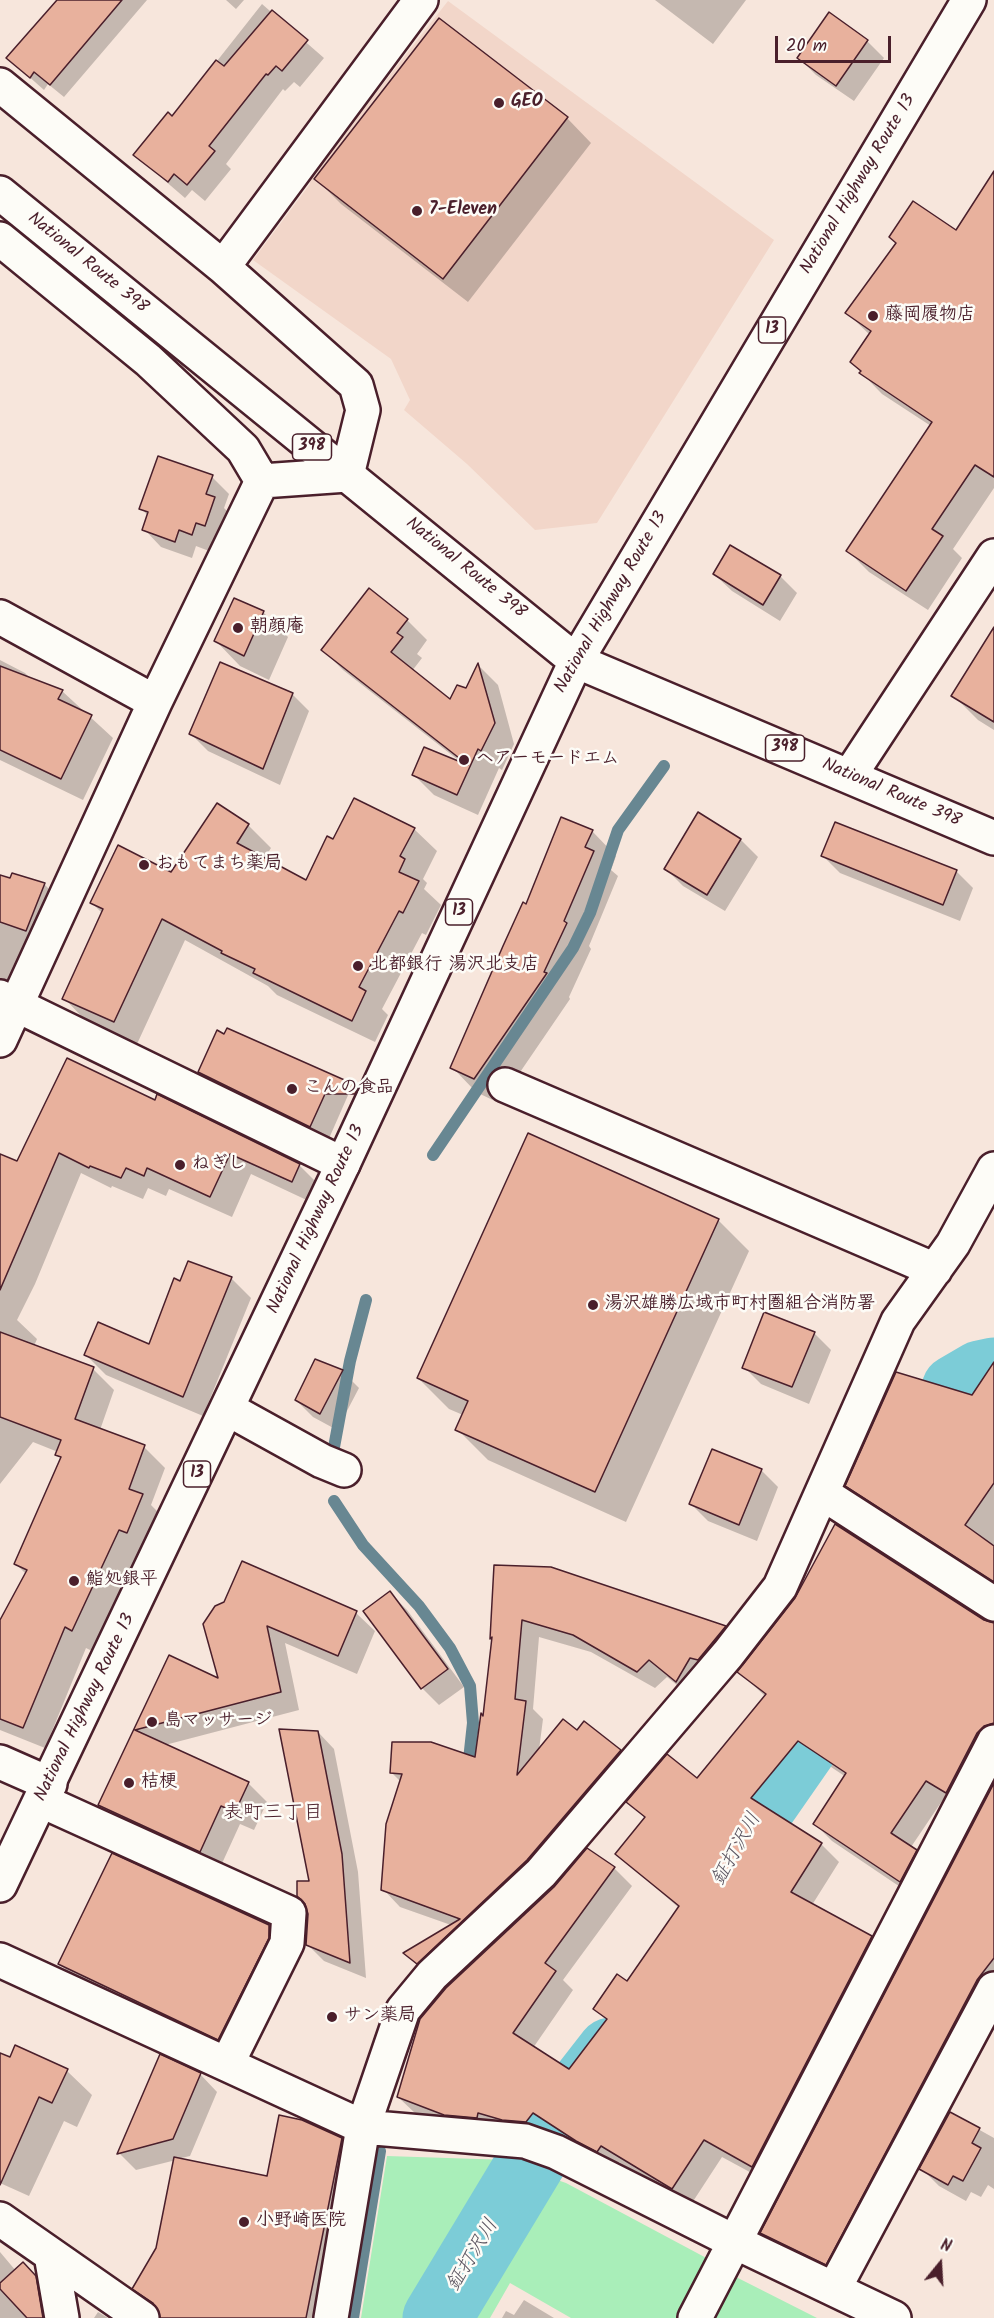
<!DOCTYPE html>
<meta charset="utf-8">
<style>
body{margin:0}
#map{position:relative;width:994px;height:2318px;overflow:hidden;background:#f7e6dc;font-family:Kalam,sans-serif}
canvas{display:block}
.north{position:absolute;left:910px;top:2234px;width:60px;height:60px;-webkit-text-stroke:4px #fdfcf7;paint-order:stroke;rotate:18deg;font-size:16px;font-weight:700;line-height:24px;text-align:center;color:#4a1f2b}
.north::after{content:'';display:block;margin:auto;width:21px;height:27px;background:#4a1f2b;clip-path:polygon(50% 0,100% 100%,50% 72%,0 100%)}
.scale{position:absolute;left:775px;top:36px;width:116px;height:27px;box-sizing:border-box;border:3px solid #4a1f2b;border-top:0;padding-left:8px;font-size:18px;line-height:21px;white-space:nowrap;color:#4a1f2b;-webkit-text-stroke:4px #fdfcf7;paint-order:stroke}
</style>
<div id="map">
<canvas width="994" height="2318"></canvas>
<div class="north">N</div>
<div class="scale">20 m</div>
</div>
<script>
const ctx = document.querySelector('canvas').getContext('2d');
ctx.lineJoin = 'round';
function paint(path, color) { ctx.fillStyle = color; ctx.fill(path, 'evenodd'); }
function trace(path, color, width, dash) { ctx.strokeStyle = color; ctx.lineWidth = width; ctx.lineCap = dash ? 'butt' : 'round'; ctx.setLineDash(dash || []); ctx.stroke(path); }
function write(font, color, halo, rows, align = 'center') {
  ctx.font = font + ' Kalam,"Klee One",sans-serif'; ctx.lineWidth = 5; ctx.setLineDash([]); ctx.textBaseline = 'middle'; ctx.strokeStyle = halo; ctx.fillStyle = color; for (const [text, x, y, turn = 0] of rows) {
    ctx.save(); ctx.translate(x, y); ctx.rotate((+turn || 0) * Math.PI / 180); ctx.textAlign = isNaN(turn) ? turn : align; if (halo) ctx.strokeText(text, 0, 0); ctx.fillText(text, 0, 0); ctx.restore();
  }
}
paint(new Path2D(`
 M448,1L774,240L597,523L535,530L467,464L404,410L410,400L391,359L253,260L310,184L309,178Z`), '#f2d6c9');
paint(new Path2D(`
 M387,2156L508,2160L519,2164L427,2318H361Z
 M537,2173L566,2183L712,2261L683,2318H571L510,2283L490,2318H448Z
 M732,2275L817,2318H708Z`), '#a9eeb9');
paint(new Path2D(`
 M58,0H147L64,97L48,84L44,90L8,58Z
 M226,0H244L236,9Z
 M655,0H746L713,44Z
 M262,4L324,58L300,87L294,82L285,91L283,89L226,164L231,169L205,201L192,190L185,198L135,155L172,118Z
 M829,15L867,41L884,58L854,101L816,75L799,58Z
 M567,118L591,143L468,302L341,204L316,179Z
 M847,313L994,316V488L953,549L962,558L928,610L869,572L848,551L931,426L882,394L851,362L870,335Z
 M212,477L229,494L224,508L232,516L222,542L213,539L209,551L196,546L192,558L161,547L144,529L148,516L141,508Z
 M714,574L780,576L797,593L780,621L732,591Z
 M369,590L407,620L427,640L417,654L422,658L412,671L451,702L467,690L478,665L498,685L514,744L502,770L499,768L478,815L434,795L414,775L462,763L343,670L323,650Z
 M235,600L264,613L288,637L269,680L240,666L216,641Z
 M994,630V730L978,720L953,695Z
 M0,660L25,673L32,680L62,691L113,738L83,800L0,760Z
 M292,694L309,711L280,785L208,751L191,734Z
 M218,805L248,825L271,848L264,859L307,882L334,841L414,829L437,851L423,879L427,883L424,889L441,905L426,935L422,933L382,1009L388,1015L375,1042L277,995L268,986L185,940L137,1044L86,1021L64,998L103,914L92,903L172,874Z
 M592,831L616,856L611,870L618,876L589,946L591,949L569,997L570,999L499,1103L476,1092L452,1067L526,906Z
 M741,840L758,857L725,911L683,886L666,869Z
 M823,856L956,871L973,888L960,921L840,873Z
 M0,877L44,884L66,906L0,1044Z
 M200,1072L349,1093L327,1143L217,1089Z
 M158,1096L299,1165L321,1187L313,1203L251,1174L232,1217L169,1189L166,1196L148,1188L143,1199L112,1186L111,1188L81,1173L35,1284L17,1320L37,1339L34,1346L93,1369L114,1390L100,1430L144,1447L165,1468L151,1505L163,1517L148,1553L140,1550L94,1652L86,1648L45,1748L0,1730V1624L26,1574L16,1564L62,1459L58,1452L33,1442L0,1484V1156L18,1163L155,1102Z
 M718,1220L749,1251L626,1522L488,1460L457,1429L463,1415L449,1409L418,1378Z
 M231,1278L251,1298L203,1416L106,1375L86,1355L150,1346L181,1283Z
 M814,1333L831,1350L809,1404L761,1384L744,1367Z
 M316,1361L342,1371L359,1388L337,1430L313,1417L296,1400Z
 M972,1396L994,1398V1587L865,1503L847,1485Z
 M761,1470L778,1487L757,1541L708,1521L691,1504Z
 M496,1566L551,1568L726,1627L742,1644L693,1698L667,1677L655,1688L591,1652L539,1637L533,1709L543,1719L539,1750L577,1732L585,1723L637,1769L422,1970L405,1953L451,1925L400,1907L383,1889L401,1782L391,1772L476,1759L484,1719L494,1641L491,1639Z
 M390,1593L407,1610L464,1687L439,1705L422,1688L365,1611Z
 M356,1613L375,1631L357,1674L285,1643L299,1710L165,1745L248,1783L267,1802L254,1830L240,1824L219,1870L118,1823L99,1804L170,1657L220,1681L205,1624Z
 M983,1621L994,1624V1753L964,1810L944,1798L911,1847L934,1869L918,1899L832,1841L815,1824L846,1777L816,1757L771,1812L821,1844L839,1862L812,1905L871,1938L889,1955L770,2183L722,2157L690,2206L619,2162L615,2168L595,2158L551,2129L544,2139L463,2132L416,2114L398,2097L614,1868L632,1886L563,1980L573,1990L533,2048L570,2071L607,2021L595,2009L628,1983L679,1908L617,1854L646,1819L628,1802L697,1780L766,1697L739,1672Z
 M318,1732L334,1749L358,1872L366,1978L324,1961L307,1944Z
 M994,1786V2000L844,2281L780,2251L762,2233Z
 M269,1926L292,1949L241,2062L83,1987L60,1964Z
 M16,2047L67,2071L92,2095L77,2127L64,2121L29,2196L0,2183V2054L10,2059Z
 M200,2074L217,2092L190,2156L177,2159L268,2178L341,2139L367,2165L336,2318H162L134,2288L158,2248L176,2160L136,2170L119,2153Z
 M951,2114L994,2138V2189L988,2185L981,2197L971,2192L966,2201L939,2186L921,2168Z
 M0,2252L16,2271L23,2264L44,2285L57,2318H0Z
 M524,2300L554,2318H502L506,2311L514,2315Z
 M98,2312L108,2318H94Z`), '#0003');
trace(new Path2D(`
 M433,1155L573,948L590,913L618,830L664,766
 M332,1458L350,1361L366,1300
 M334,1501L363,1545L419,1606L450,1648L470,1686L473,1723L468,1769
 M353,2318L380,2151`), '#688792', 12);
trace(new Path2D(`
 M716,1889L754,1817L884,1630L897,1600L926,1469L956,1389L980,1375L994,1372
 M437,2318L551,2129L611,2052`), '#7cccd7', 69);
const building = new Path2D(`
 M57,0H122L50,85L34,72L30,78L6,58Z
 M272,10L308,40L282,71L276,66L268,75L266,74L209,146L215,151L187,185L174,174L168,182L133,155L168,112L172,116L216,60L224,66Z
 M829,12L868,40L836,86L797,58Z
 M439,18L568,117L443,279L314,179Z
 M994,171V477L975,465L932,529L943,536L906,591L846,551L932,422L859,373L861,371L850,362L871,331L845,313L896,243L889,237L913,201L956,230Z
 M158,456L213,475L206,494L215,497L205,526L196,523L192,535L179,530L175,542L142,530L148,512L139,509Z
 M730,545L781,575L763,605L713,574Z
 M369,588L408,619L397,633L403,637L391,652L450,699L457,685L466,688L478,663L495,723L481,751L478,749L457,795L412,775L424,747L468,765L321,650Z
 M234,598L264,611L244,656L214,641Z
 M994,627V722L951,696Z
 M220,662L293,693L263,769L189,734Z
 M0,666L63,690L58,699L92,715L61,779L0,750Z
 M354,798L415,828L400,856L405,859L399,872L419,881L403,913L399,911L359,987L366,991L352,1021L253,973L255,969L221,953L222,951L162,919L114,1022L62,999L103,909L90,903L118,845L171,872L217,803L249,824L237,843L306,880L327,836L333,839Z
 M698,812L741,839L707,895L664,869Z
 M561,817L593,830L585,847L594,851L564,921L567,923L544,972L547,973L474,1079L450,1068L503,946L523,902L526,904Z
 M835,822L957,870L943,905L821,856Z
 M12,873L45,883L26,931L0,922V875L10,878Z
 M227,1028L358,1086L355,1094H325L310,1127L198,1072L217,1030L224,1034Z
 M67,1058L155,1100L157,1094L300,1164L292,1182L230,1154L210,1197L147,1168L144,1176L126,1168L121,1178L90,1166L89,1168L59,1153L0,1290V1154L17,1161Z
 M528,1133L719,1219L595,1492L455,1430L468,1401L417,1378Z
 M188,1261L232,1277L183,1397L84,1355L98,1322L149,1344L174,1278L180,1281Z
 M764,1312L815,1332L792,1387L742,1368Z
 M0,1332L94,1367L75,1419L145,1445L129,1489L143,1494L127,1533L119,1530L72,1631L65,1627L23,1728L0,1719V1620L27,1570L14,1564L61,1457L55,1455L61,1440L0,1417Z
 M315,1359L343,1370L320,1414L295,1400Z
 M994,1362V1483L965,1525L994,1546V1582L845,1486L896,1372L972,1395Z
 M712,1449L762,1469L739,1525L689,1504Z
 M835,1524L984,1620L994,1623V1723L984,1726L977,1733L946,1793L926,1781L891,1833L917,1850L900,1882L813,1824L846,1773L798,1741L751,1798L822,1843L791,1892L872,1936L752,2167L704,2140L672,2189L601,2146L597,2152L576,2141L533,2113L526,2122L502,2120L478,2113L477,2118L444,2115L397,2097L420,2019L446,1988L554,1887L587,1848L615,1867L545,1963L556,1971L513,2033L569,2069L607,2019L593,2009L617,1974L627,1981L679,1906L615,1854L645,1817L626,1802L667,1754L697,1778L766,1694L737,1672L795,1598Z
 M242,1561L357,1611L338,1656L267,1626L281,1692L135,1730L249,1782L235,1812L221,1806L200,1852L98,1805L169,1655L218,1678L203,1624L215,1606L224,1602Z
 M494,1565L551,1567L726,1626L698,1660L690,1658L676,1682L649,1660L637,1672L573,1635L522,1620L515,1699L526,1701L517,1775L563,1719L577,1730L584,1721L621,1750L527,1860L417,1964L403,1953L460,1919L381,1890L386,1824L402,1774L390,1773L392,1742H431L475,1757L481,1713L483,1716L492,1637L490,1639Z
 M390,1591L448,1669L421,1689L363,1611Z
 M279,1729L318,1731L342,1854L350,1963L306,1945L308,1914L305,1904L297,1896V1881H309Z
 M994,1783V1958L977,1980L826,2265L760,2233Z
 M112,1853L269,1925V1938L218,2040L58,1964Z
 M15,2045L68,2069L52,2103L39,2097L0,2185V2053L10,2057Z
 M160,2054L201,2073L173,2139L117,2154Z
 M950,2112L980,2128L972,2143L981,2148L963,2181L953,2176L948,2185L919,2169Z
 M279,2115L302,2120L342,2138L306,2318H160L153,2303L132,2289L156,2248L174,2157L267,2176Z
 M23,2262L36,2276L43,2318H27L0,2289V2283Z`);
paint(building, '#e8b19d');
trace(building, '#4a1f2b', 1.5);
const minor = new Path2D(`
 M0,85L223,267L356,385L363,410L347,475L262,481
 M0,239L148,360L243,449L262,481
 M223,267L421,0
 M0,617L155,702
 M850,775L994,556
 M0,997L343,1164
 M0,1040L155,702L262,481
 M505,1085L935,1270
 M228,1409L322,1461L344,1470
 M822,1493L994,1604
 M0,1762L50,1784
 M42,1801L289,1913L287,1943L227,2064
 M0,1960L363,2127L525,2141L556,2152L735,2242L894,2318
 M0,2219L142,2318
 M51,2255L62,2318
 M834,2289L994,1989
 M331,2318L363,2127L403,2010L432,1975L541,1873L728,1654L780,1587L898,1321L953,1244L994,1169
 M695,2318L994,1742`);
const highway = new Path2D(`
 M0,193L576,661L994,838
 M0,1885L343,1164L576,661L969,0`);
trace(minor, '#4a1f2b', 38);
trace(highway, '#4a1f2b', 38);
trace(minor, '#fdfcf7', 33);
trace(highway, '#fdfcf7', 33);
for (const [x, y, r, color] of [
 [499,103,6,"#4a1f2b"],
 [417,211,6,"#4a1f2b"],
 [873,316,6,"#4a1f2b"],
 [238,628,6,"#4a1f2b"],
 [464,760,6,"#4a1f2b"],
 [144,865,6,"#4a1f2b"],
 [358,966,6,"#4a1f2b"],
 [292,1089,6,"#4a1f2b"],
 [180,1165,6,"#4a1f2b"],
 [593,1305,6,"#4a1f2b"],
 [74,1581,6,"#4a1f2b"],
 [152,1722,6,"#4a1f2b"],
 [129,1783,6,"#4a1f2b"],
 [332,2017,6,"#4a1f2b"],
 [244,2222,6,"#4a1f2b"]
]) { const dot = new Path2D(); dot.arc(x, y, r, 0, 2 * Math.PI); ctx.fillStyle = color; ctx.fill(dot); trace(dot, '#fdfcf7', 2); }
for (const [x, y, w] of [
 [772,330,27],
 [312,447,39],
 [785,748,39],
 [459,912,27],
 [197,1474,27]
]) { const box = new Path2D(); box.roundRect(x - w / 2, y - 13, w, 26, 4.5); ctx.fillStyle = '#fdfcf7'; ctx.fill(box); trace(box, '#4a1f2b', 1.5); }
write('bold 16px', '#4a1f2b', null, [
 ["13",772,330],
 ["398",312,447],
 ["398",785,748],
 ["13",459,912],
 ["13",197,1474]
]);
write('bold 18px', '#4a1f2b', '#fdfcf7', [
 ["GEO",511,103],
 ["7-Eleven",429,211],
 ["藤岡履物店",885,316],
 ["朝顔庵",250,628],
 ["ヘアーモードエム",476,760],
 ["おもてまち薬局",156,865],
 ["北都銀行 湯沢北支店",370,966],
 ["こんの食品",304,1089],
 ["ねぎし",192,1165],
 ["湯沢雄勝広域市町村圏組合消防署",605,1305],
 ["鮨処銀平",86,1581],
 ["島マッサージ",164,1722],
 ["桔梗",141,1783],
 ["サン薬局",344,2017],
 ["小野崎医院",256,2222]
], 'left');
write('18px', '#4a1f2b', '#fdfcf7', [
 ["National Highway Route 13",859,185,-59],
 ["National Route 398",87,264,39],
 ["National Route 398",465,569,39],
 ["National Highway Route 13",612,603,-60],
 ["National Route 398",891,794,23],
 ["National Highway Route 13",317,1220,-65],
 ["National Highway Route 13",86,1708,-64]
]);
write('20px', '#4a1f2b', '#fdfcf7', [
 ["表町三丁目",273,1815]
]);
write('italic 20px', '#59535f', '#fdfcf7', [
 ["鉦打沢川",738,1850,-61],
 ["鉦打沢川",474,2256,-59]
]);
</script>
